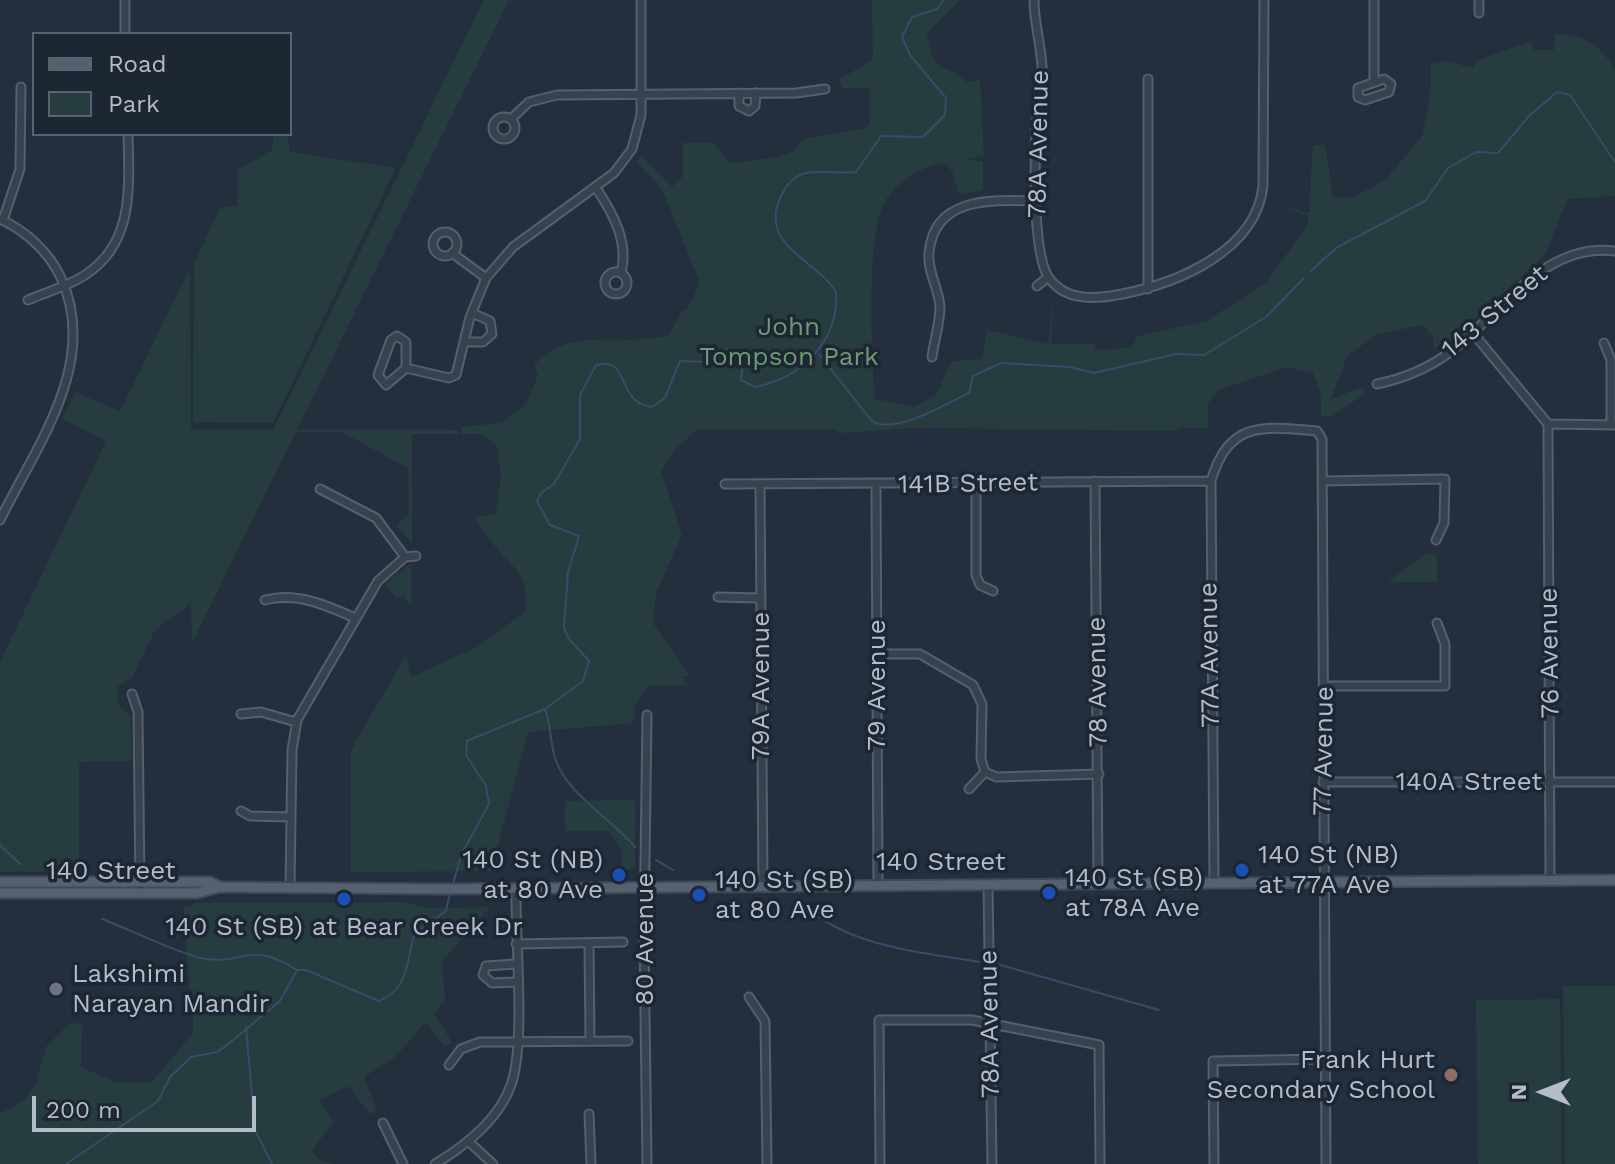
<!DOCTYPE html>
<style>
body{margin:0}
#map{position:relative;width:1615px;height:1164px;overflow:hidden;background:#242f3e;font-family:"Work Sans",sans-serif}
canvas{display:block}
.legend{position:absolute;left:32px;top:32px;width:260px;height:104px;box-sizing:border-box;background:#1d2633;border:2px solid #59626f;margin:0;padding:10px 14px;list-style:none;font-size:24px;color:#b4bcc9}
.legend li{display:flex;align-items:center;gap:16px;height:40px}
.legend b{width:40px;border:2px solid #59626f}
.north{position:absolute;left:1503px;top:1052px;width:80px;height:80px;-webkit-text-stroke:6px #1d2633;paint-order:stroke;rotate:270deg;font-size:22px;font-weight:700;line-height:32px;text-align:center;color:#b4bcc9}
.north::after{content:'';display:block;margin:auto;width:28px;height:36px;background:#b4bcc9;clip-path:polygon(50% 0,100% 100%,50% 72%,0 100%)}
.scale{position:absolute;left:32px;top:1096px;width:224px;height:36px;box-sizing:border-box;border:4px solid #b4bcc9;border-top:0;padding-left:10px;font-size:24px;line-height:28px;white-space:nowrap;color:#b4bcc9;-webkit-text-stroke:6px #1d2633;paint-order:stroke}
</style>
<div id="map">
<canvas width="1615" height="1164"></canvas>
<ul class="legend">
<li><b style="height:10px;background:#56606e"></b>Road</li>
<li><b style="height:22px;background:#263c3f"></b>Park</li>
</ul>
<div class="north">N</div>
<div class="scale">200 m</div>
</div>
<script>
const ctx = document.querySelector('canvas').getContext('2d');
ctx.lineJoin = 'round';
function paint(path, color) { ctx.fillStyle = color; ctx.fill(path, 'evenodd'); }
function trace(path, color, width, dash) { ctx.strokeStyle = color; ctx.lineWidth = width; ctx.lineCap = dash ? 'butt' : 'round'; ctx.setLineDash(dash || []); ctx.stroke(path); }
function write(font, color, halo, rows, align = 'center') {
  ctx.font = font + ' "Work Sans",sans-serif'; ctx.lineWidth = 7; ctx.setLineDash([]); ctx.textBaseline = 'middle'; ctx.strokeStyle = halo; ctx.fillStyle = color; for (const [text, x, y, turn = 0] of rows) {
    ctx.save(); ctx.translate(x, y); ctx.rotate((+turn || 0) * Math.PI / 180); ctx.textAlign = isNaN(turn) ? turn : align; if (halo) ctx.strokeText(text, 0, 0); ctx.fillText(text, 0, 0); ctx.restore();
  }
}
paint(new Path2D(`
 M484,0H509L297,429L457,430V434H412V544L396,525L409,515L408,468L342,432H296L192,643L191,603L155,630L132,678L117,687L118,704L131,716L132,761L79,762V871L0,872V662L106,441L62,419L75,392L120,411L190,269L191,429L273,430Z
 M872,0H959L927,34C935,81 946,59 966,82L980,80L984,156L963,160L983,161V190L959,195L952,171L943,163C922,166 900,180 887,198C865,229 872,357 875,399L913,407L936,395L952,361L982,359L987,330L1048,344L1054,295L1051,344H1095V350L1131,348L1138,336L1206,321L1266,283L1308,224V216L1275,204L1309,213L1313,145H1325L1333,197L1353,198L1386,179L1423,135L1431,87V64L1447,61L1472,68L1478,60L1532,41L1533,50H1554L1555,34C1583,33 1601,45 1615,70V196L1567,199L1545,255L1444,346L1441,344L1434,349L1433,336L1422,325L1377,334L1347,356L1331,399L1363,387L1366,393L1332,416H1321V395L1313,373L1287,367L1218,390L1208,404V428H1181L1176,431L914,428L841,433L833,429H698L676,448L661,472L682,535L656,593L653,623L690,676L681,677L689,685L649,686L635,705L633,723L528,732L491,871L351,872V750L406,655L411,677L477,647L525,612C529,572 516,572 494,545C487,537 481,527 475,518L496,513L501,478L497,447L483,434H461V427L501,423L526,404L538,375L534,365C571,324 623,348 669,335L682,311L687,310L700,283L662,189L637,163L641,155L672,187L683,176V143H713L731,163L773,158L793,152L804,139L864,129L870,124L869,88H842L839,80L873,59Z
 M274,134H287L290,152L396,168L273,423L193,422L194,263L221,207L237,205L238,170L272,150Z
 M1427,552L1437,556V582H1388Z
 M411,564V605L403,596L397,599L385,583Z
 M635,800V865L632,869H622V850L608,831H565V801Z
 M403,902L430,908L490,907L442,961L445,1000L434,1013L452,1042L445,1047L426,1022L395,1057L364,1077L377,1111L370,1114L348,1086L320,1100L333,1122L312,1151L320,1160L334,1164H0V1114L24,1100L36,1083L46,1047L71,1022L82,1025L81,1067L117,1083H151L193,1033V990H190L183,907L192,906L193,903Z
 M1563,986H1615V1164H1565Z
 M1560,999L1562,1164H1478L1476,1000Z`), '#263c3f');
trace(new Path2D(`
 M1311,271L1336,248L1425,201L1448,168L1476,152L1498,153L1529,116L1557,92L1570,95L1615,162
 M819,354L871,420C892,437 947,403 969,393L973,376L1001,363L1069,367L1094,373L1176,354L1204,355L1266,317L1304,278
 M545,709C551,725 550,742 555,758C567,795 611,818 635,847
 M0,845L20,864
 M656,860L673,870
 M452,887L462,853L489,804L486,786L466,755L467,741L545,709L583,681L589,661L569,639L564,628L568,572L579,536L550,525L537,501L541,493L554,484L580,439V395L596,365C631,355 615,403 652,407L665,398L680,361L711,362L718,351L731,349L743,359L741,380L755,387C801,378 839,342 836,292C817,260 759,246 780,198C785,187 793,176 806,173C822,170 840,174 856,172L881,136L923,137L945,115L946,98L910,55L902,37L912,17L937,9L944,0
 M796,898C844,947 915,951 979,962
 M102,919C129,929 174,952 201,958C244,967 247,939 295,969
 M997,964L1159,1010
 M246,1027L255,1130L272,1164
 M66,1164L158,1101L170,1077L191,1057L217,1052L226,1046L280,1001L297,970H306L379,1001C408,990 407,961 414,935L446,911L450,893`), '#394c67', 2);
const minor = new Path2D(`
 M125,0V34
 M1034,0C1034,23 1041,44 1042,67C1042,81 1038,95 1037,109C1035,143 1031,253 1049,278C1066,302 1097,299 1122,294C1178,283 1256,251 1263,186L1264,0
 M1374,0V81
 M1479,0V13
 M1384,79L1391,84L1389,92L1365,100L1358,97V88Z
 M739,93V106L749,111L755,106L756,93
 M493 128a11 11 0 1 1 22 0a11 11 0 1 1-22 0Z
 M511,119L529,102L557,95L796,93L825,89
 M596,188C613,213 629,242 621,273
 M0,219C26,231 49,252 61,278C100,363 36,446 0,520
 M3,220L20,169L21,87
 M433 244a12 12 0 1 1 24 0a12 12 0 1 1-24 0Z
 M452,253L486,278
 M605 283a11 11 0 1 1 22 0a11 11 0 1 1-22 0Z
 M1037,286L1048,277
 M1148,289V79
 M28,300C47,292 68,286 85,275C135,243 129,185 128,134
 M1473,333L1548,424L1615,425
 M397,336L406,342V368L386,385L378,375L391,340Z
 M465,342H483L492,334L490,321L472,313
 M1604,343L1611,360V425
 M932,357C934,341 940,323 940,307C939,289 927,271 929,253C934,195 995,200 1037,201
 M406,368L449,378L456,375L470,317L486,278L513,247L614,173L632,149L641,115V0
 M1377,384C1401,379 1426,369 1446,355C1499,318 1542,241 1615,251
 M1548,424L1550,881
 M1095,481L1098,883
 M1322,481L1445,479L1444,523L1436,540
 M976,483V575L980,585L993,591
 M725,484L1211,481
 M760,485L763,886
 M876,486L878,885
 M320,489L376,518L405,557
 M718,597L760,598
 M265,600C297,592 326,605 355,618
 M877,654H920L973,685L982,704L981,759L985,772L996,777L1099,774
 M1325,686H1445V644L1437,623
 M132,694L138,712L140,886
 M241,714L261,712L296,722
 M1323,782H1615
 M969,789L985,772
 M241,811L250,816L291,817
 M1214,882L1211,481C1229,421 1261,426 1317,431L1322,439L1326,1164
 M988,884L992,1164
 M290,887L292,750L297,720L378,581L405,557L416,556
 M589,943L590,1041
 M516,944L623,942
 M516,964L486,966L483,975L492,983L516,982
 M749,997L765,1021L767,1164
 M449,1065L461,1049L480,1042L628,1041
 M589,1114L591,1164
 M383,1123L403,1164
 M468,1141L493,1164
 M435,1164C465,1146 499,1119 511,1085C526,1044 515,937 516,888
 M647,1164L644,937L647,715
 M880,1164L879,1020H972L1099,1045L1100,1164
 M1214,1164L1213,1061L1325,1059`);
const major = new Path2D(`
 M0,882H210L220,887L441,889L1615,880
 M0,893H197L220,887`);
trace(minor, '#565f6c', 11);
trace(major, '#414a57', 13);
trace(minor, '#38414e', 7);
trace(major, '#56606e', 9);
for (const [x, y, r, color] of [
 [1242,870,8,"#1a4fb4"],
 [619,875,8,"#1a4fb4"],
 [1049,893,8,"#1a4fb4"],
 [699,895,8,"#1a4fb4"],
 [344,899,8,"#1a4fb4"],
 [56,989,8,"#6b7280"],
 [1451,1075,8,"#8d6e63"]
]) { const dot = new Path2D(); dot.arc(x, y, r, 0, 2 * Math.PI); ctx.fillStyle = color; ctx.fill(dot); trace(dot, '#1d2633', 3); }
write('26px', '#b4bcc9', '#1d2633', [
 ["78A Avenue",1039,144,-89],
 ["143 Street",1495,312,-40],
 ["141B Street",968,484,-1],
 ["76 Avenue",1550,653,-91],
 ["77A Avenue",1210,655,-91],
 ["78 Avenue",1098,682,-91],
 ["79 Avenue",877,685,-90],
 ["79A Avenue",761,686,-90],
 ["77 Avenue",1324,751,-89],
 ["140A Street",1469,782],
 ["140 Street",941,862],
 ["140 Street",111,871],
 ["80 Avenue",645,939,-90],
 ["78A Avenue",990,1024,-91]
]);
write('26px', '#6b9a76', '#1d2633', [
 ["John",789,327],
 ["Tompson Park",789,357]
]);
write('26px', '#b4bcc9', '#1d2633', [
 ["140 St (NB)",1258,855],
 ["at 77A Ave",1258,885],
 ["140 St (NB)",603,860,"right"],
 ["at 80 Ave",603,890,"right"],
 ["140 St (SB)",1065,878],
 ["at 78A Ave",1065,908],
 ["140 St (SB)",715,880],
 ["at 80 Ave",715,910],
 ["140 St (SB) at Bear Creek Dr",344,927,"center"],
 ["Lakshimi",72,974],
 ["Narayan Mandir",72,1004],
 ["Frank Hurt",1435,1060,"right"],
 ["Secondary School",1435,1090,"right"]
], 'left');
</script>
